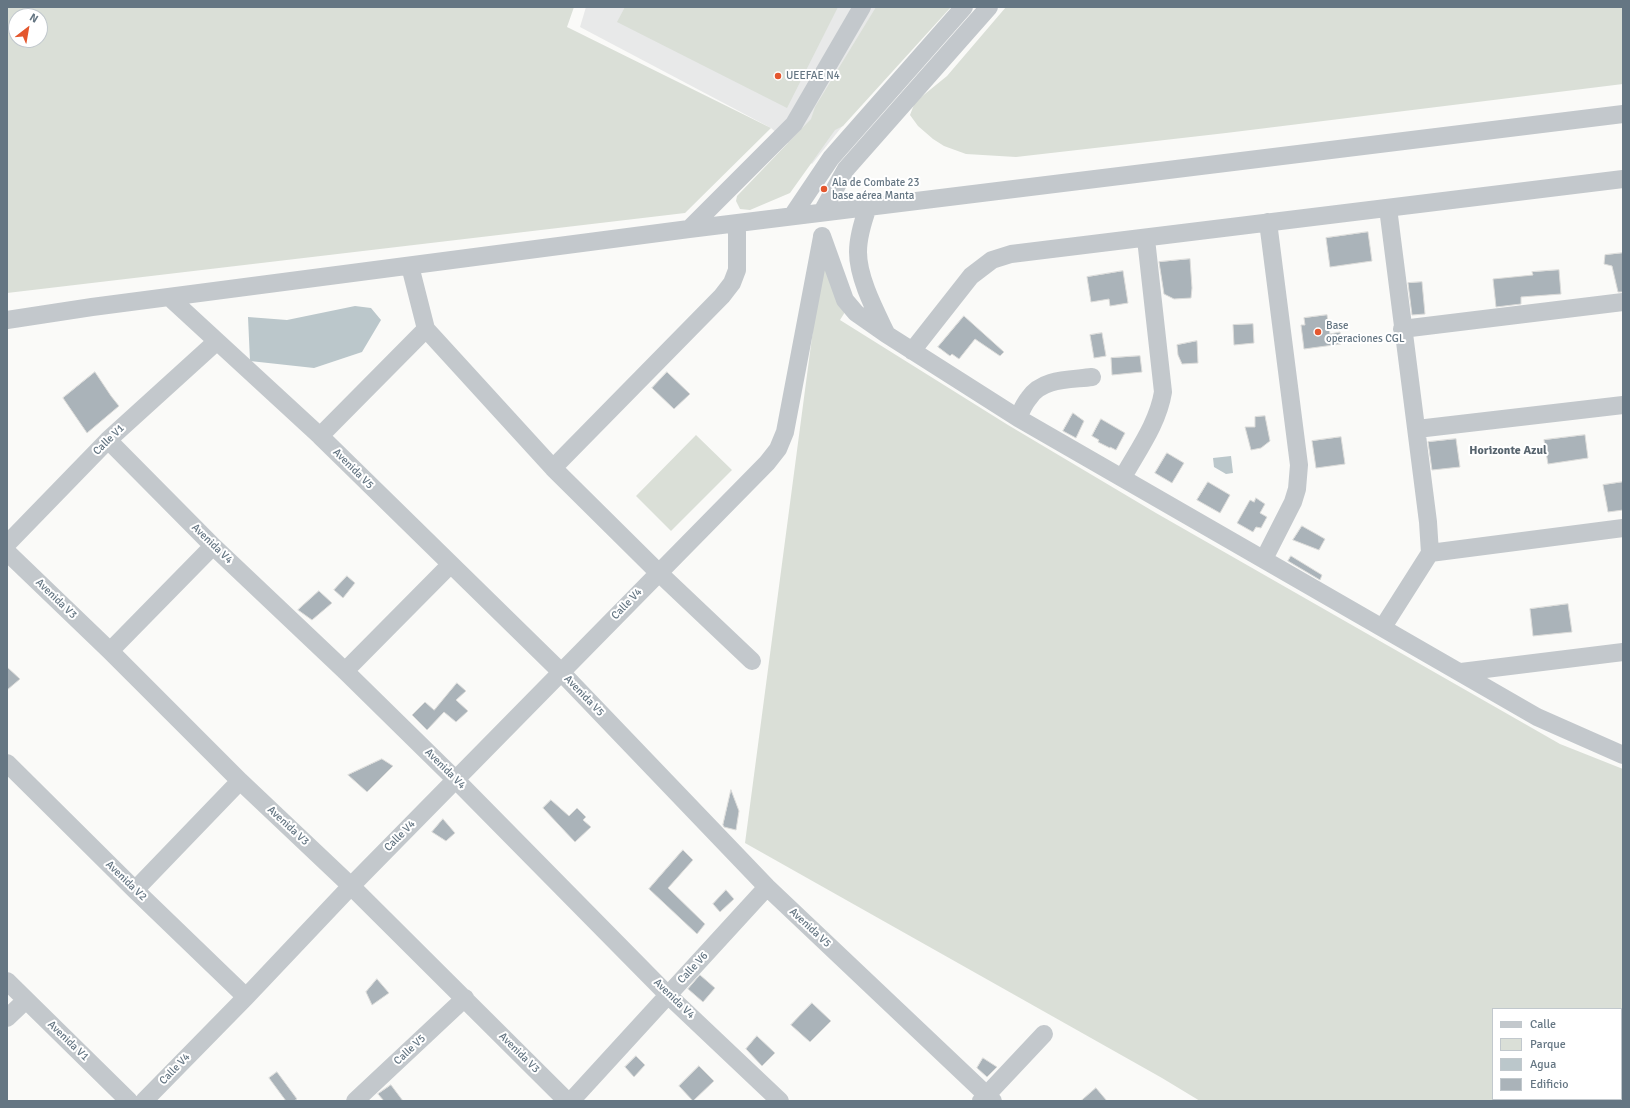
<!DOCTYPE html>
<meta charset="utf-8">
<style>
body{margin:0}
#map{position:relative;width:1630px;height:1108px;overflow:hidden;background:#fafaf8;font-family:Signika,sans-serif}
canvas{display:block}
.frame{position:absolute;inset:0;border:8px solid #657683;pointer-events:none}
.legend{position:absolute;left:1492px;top:1008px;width:130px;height:92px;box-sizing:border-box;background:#fff;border:1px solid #c1c8cd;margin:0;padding:5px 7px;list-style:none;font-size:12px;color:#657683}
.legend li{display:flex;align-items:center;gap:8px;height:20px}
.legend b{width:20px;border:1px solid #c1c8cd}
.north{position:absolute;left:8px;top:8px;width:40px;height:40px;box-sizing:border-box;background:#fff;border:1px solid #c1c8cd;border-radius:50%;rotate:31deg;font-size:11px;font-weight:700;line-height:16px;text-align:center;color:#657683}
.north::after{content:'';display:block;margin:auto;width:14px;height:18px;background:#e4572e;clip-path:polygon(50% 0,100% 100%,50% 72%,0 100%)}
</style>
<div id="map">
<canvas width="1630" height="1108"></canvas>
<div class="frame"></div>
<ul class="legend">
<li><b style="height:5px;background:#c3c8cc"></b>Calle</li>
<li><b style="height:11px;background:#dadfd7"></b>Parque</li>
<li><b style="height:11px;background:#bbc7cb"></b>Agua</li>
<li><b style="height:11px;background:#aab3b9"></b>Edificio</li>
</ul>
<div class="north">N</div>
</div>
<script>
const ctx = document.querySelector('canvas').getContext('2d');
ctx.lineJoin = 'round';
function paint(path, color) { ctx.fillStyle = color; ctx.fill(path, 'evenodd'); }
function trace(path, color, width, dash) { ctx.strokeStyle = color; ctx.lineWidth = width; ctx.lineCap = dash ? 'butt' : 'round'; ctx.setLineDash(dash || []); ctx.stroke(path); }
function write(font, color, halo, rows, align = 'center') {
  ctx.font = font + ' Signika,sans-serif'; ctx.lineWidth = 4; ctx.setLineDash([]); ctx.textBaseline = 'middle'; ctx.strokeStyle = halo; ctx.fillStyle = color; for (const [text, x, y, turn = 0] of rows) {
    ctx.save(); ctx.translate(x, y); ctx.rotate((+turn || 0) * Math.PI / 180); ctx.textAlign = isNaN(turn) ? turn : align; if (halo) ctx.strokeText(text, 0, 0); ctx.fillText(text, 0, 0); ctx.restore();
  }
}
paint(new Path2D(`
 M586,7H938L812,164L771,128L580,27Z`), '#e8e9e9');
paint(new Path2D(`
 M7,7H574L567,27L771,128L685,213L7,293ZM16,16H40V40H16Z
 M625,7H838L787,108L617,22Z
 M876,7H951L843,126L835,130L790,193L750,210L740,209L736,201L737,196L811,119L815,107Z
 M1006,7H1623V84L1226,133L1016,157L966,154L944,146L933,139L918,126L910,115L915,102L947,76Z
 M825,264L845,312L840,320L1008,425L1156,513L1560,744L1623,769V1101H1200L1162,1078L745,843L816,307ZM1493,1009H1621V1099H1493Z
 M696,435L732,470L671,531L636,496Z`), '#dadfd7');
paint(new Path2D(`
 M355,306L371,308L381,320L362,352L314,368L250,361L248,317L287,320Z
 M1231,456L1233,473L1226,474L1214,467L1213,458Z`), '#bbc7cb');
const building = new Path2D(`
 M1368,232L1372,261L1330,267L1326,238Z
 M1623,253V292H1618L1612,266L1604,264L1605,255Z
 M1190,259L1192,288L1191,298L1174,299L1164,294L1159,262Z
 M1559,270L1561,294L1521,297V304L1496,307L1493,279L1533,275L1532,272Z
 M1123,271L1128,303L1110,306L1109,299L1091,302L1087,277Z
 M1422,282L1425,314L1412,315L1408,283Z
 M1327,315L1330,334L1340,332L1341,344L1304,349L1301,325H1305L1304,318Z
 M964,316L1004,352L1000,356L975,339L959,359L952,354L950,356L938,347Z
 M1253,324L1254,343L1234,345L1233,325Z
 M1102,333L1106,356L1094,358L1090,335Z
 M1197,341L1198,363L1182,364L1178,355L1177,345Z
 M1140,356L1142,372L1112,375L1111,358Z
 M95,372L111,396L119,406L87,433L63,398Z
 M667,372L690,394L674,409L652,388Z
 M1073,413L1084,421L1076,438L1063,431Z
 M1265,416L1270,441L1261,448L1251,450L1245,427H1255V417Z
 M1101,419L1125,433L1116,450L1110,447V448L1098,442L1099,440L1092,436Z
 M1585,435L1588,458L1548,464L1544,440Z
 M1341,437L1345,464L1316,468L1312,441Z
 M1456,439L1460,467L1432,470L1428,442Z
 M1167,453L1184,463L1172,483L1155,473Z
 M1208,482L1230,495L1220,513L1197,500Z
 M1623,482V510L1608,512L1603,485Z
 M1256,498L1265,504L1260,513L1267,517L1261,528L1256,527L1253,532L1237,523L1250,500L1254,502Z
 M1302,526L1325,539L1319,550L1293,540Z
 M1291,556L1322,575L1320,580L1288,561Z
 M347,576L355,583L343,598L334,590Z
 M319,591L332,603L312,620L298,610Z
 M1568,604L1572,632L1533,636L1530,609Z
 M7,667L20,679L7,690Z
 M457,683L466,691L456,700L468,711L456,722L444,712L427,730L412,715L425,702L434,710Z
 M382,759L393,766L367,792L348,775Z
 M731,790L739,811L736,830L724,827L723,825Z
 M551,800L569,816L577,808L586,817L583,820L591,827L575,842L543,808Z
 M443,819L455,833L446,841L432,832Z
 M683,850L693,860L668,888L705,924L697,934L649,889Z
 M726,890L734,899L720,912L713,904Z
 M700,975L715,988L703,1002L688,989Z
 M377,979L389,993L372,1005L366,992Z
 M812,1003L831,1021L810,1042L791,1025Z
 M757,1036L775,1053L762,1066L746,1049Z
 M636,1056L645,1065L634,1077L625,1067Z
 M983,1058L997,1067L987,1077L977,1068Z
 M699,1066L714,1081L693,1101L679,1086Z
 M277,1072L297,1099L294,1101H286L269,1078Z
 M391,1085L403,1101H384L378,1094Z
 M1096,1088L1107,1101H1081Z`);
paint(building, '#aab3b9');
trace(building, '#dcdcda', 1);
trace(new Path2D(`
 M868,207C863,221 858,236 858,252C858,278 875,310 886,333
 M822,212L846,169L989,7
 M792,216L831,158L964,7
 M689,229L794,124L862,7
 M822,236L845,300L856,313L886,334L1018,418L1537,717L1623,755
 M410,266L426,329L553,468L658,572L752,661
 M169,297L320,436L561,672L767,887L993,1101
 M7,320L92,307L689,229L1623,114
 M1402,329L1623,302
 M912,351L971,276L992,260L1011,254L1623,179
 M1018,418C1021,411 1024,404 1029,398C1042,378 1070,380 1092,377
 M1417,429L1623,405
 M320,436L426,329
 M108,440L213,546L345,671L456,780L668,995L780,1101
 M553,468L722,296L732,283L737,270V223
 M1123,477C1138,450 1158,423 1163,392L1146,239
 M7,544L108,440L216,342
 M7,552L110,651L240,781L351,886L567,1101
 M1430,553L1623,528
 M1264,559L1293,502L1297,489L1299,465L1268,222
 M1383,627L1430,553L1428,522L1388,208
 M110,651L213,546
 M345,671L450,565
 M1461,672L1623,652
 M7,763L135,890L246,997
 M135,890L240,781
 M7,981L129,1101
 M7,1018L26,1000
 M144,1101L246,997L351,886L767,463L778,449L785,432L822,237
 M355,1101L465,998
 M571,1101L767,887
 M981,1101L1044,1034`), '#c3c8cc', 18);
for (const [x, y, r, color] of [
 [778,76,4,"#e4572e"],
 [824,189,4,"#e4572e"],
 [1318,332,4,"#e4572e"]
]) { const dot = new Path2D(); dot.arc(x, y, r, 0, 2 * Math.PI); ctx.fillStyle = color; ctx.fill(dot); trace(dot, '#fff', 1.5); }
write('11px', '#657683', '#fff', [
 ["UEEFAE N4",786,76],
 ["Ala de Combate 23",832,183],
 ["base aérea Manta",832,196],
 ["Base",1326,326],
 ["operaciones CGL",1326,339]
], 'left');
write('11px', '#657683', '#fff', [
 ["Calle V1",109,440,-44],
 ["Avenida V5",353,469,45],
 ["Avenida V4",212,544,44],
 ["Avenida V3",56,599,44],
 ["Calle V4",627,604,-46],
 ["Avenida V5",584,696,46],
 ["Avenida V4",445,769,45],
 ["Avenida V3",288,826,43],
 ["Calle V4",400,836,-45],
 ["Avenida V2",126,881,44],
 ["Avenida V5",810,928,43],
 ["Calle V6",693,968,-47],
 ["Avenida V4",674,999,44],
 ["Avenida V1",68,1041,44],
 ["Calle V5",410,1050,-43],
 ["Avenida V3",519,1053,45],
 ["Calle V4",175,1069,-46]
]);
write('bold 12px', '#57646e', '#fff', [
 ["Horizonte Azul",1508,451]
]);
</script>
